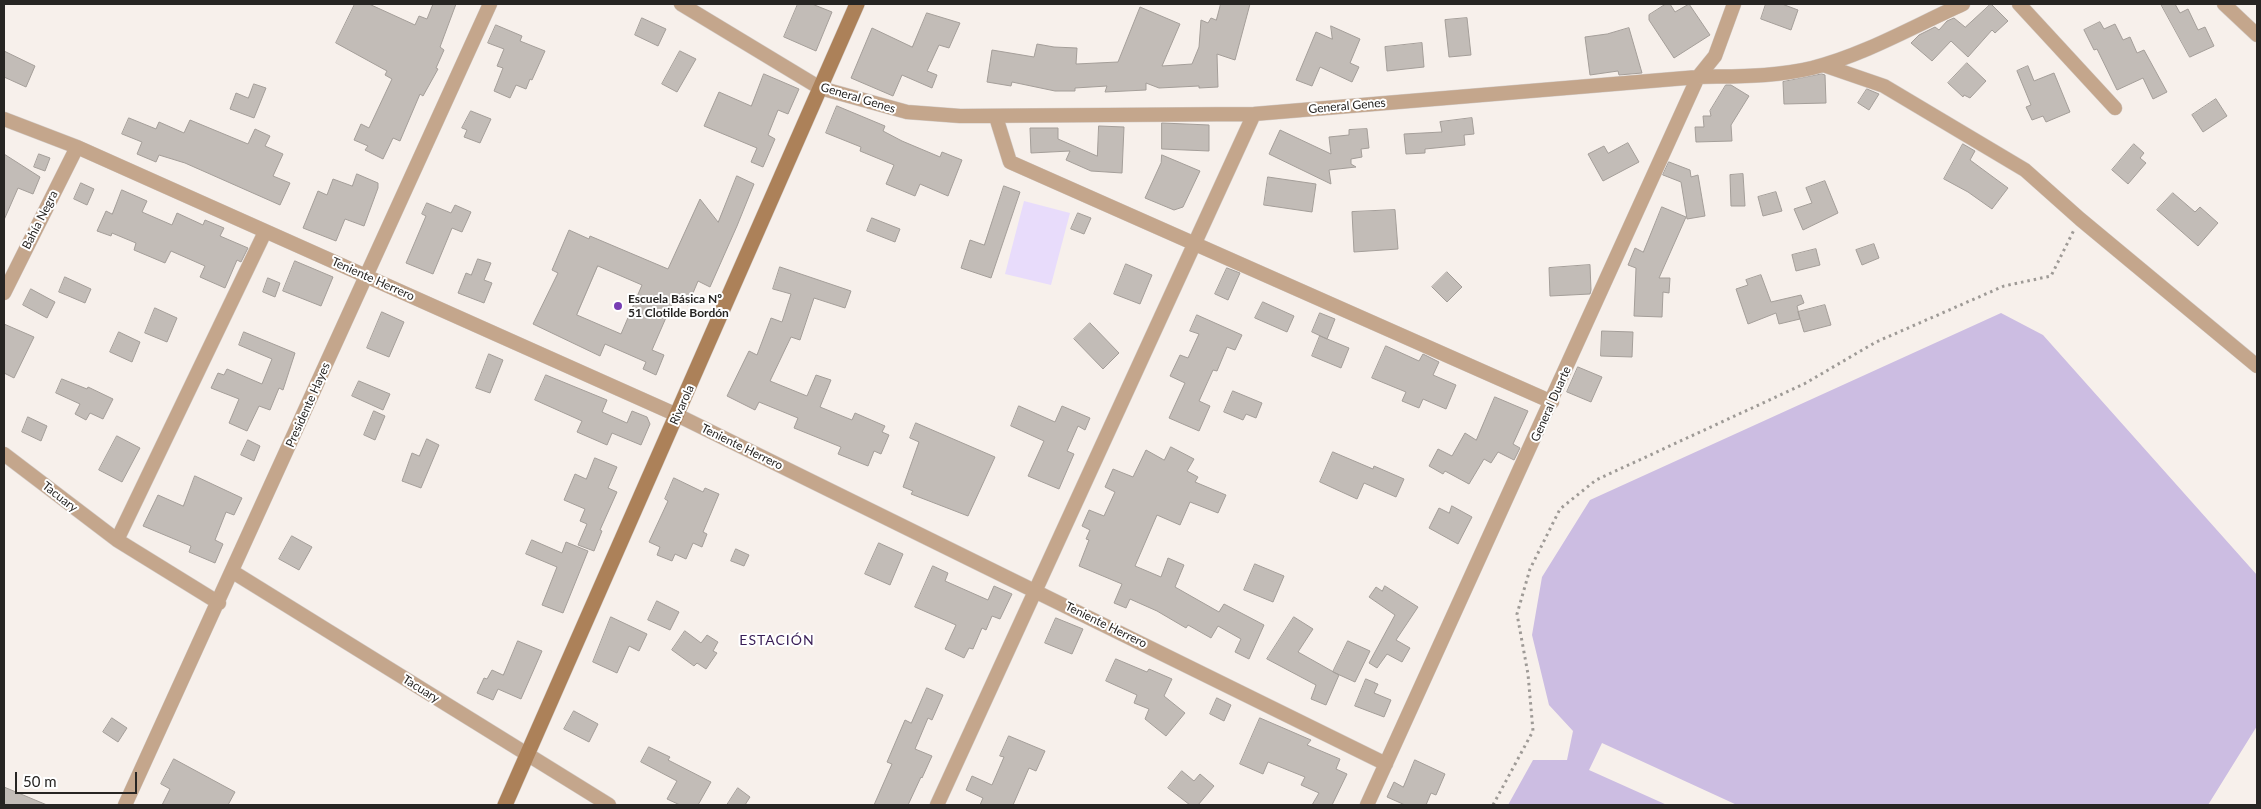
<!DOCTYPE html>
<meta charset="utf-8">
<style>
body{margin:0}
#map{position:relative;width:2261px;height:809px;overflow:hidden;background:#f7f0eb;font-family:Lato,sans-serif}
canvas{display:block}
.frame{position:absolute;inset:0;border:5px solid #272523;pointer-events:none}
.scale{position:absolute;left:15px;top:772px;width:122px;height:22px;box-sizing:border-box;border:2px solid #272523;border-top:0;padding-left:6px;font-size:15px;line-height:18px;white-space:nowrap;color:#272523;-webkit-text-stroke:4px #fff;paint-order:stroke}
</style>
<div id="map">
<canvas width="2261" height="809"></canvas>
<div class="frame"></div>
<div class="scale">50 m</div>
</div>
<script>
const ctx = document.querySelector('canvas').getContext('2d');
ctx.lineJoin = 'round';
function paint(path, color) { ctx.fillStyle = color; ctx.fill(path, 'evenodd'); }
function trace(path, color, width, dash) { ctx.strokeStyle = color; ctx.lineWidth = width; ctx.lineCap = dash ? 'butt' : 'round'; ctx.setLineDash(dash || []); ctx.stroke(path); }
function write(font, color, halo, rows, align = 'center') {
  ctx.font = font + ' Lato,sans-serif'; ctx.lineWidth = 4; ctx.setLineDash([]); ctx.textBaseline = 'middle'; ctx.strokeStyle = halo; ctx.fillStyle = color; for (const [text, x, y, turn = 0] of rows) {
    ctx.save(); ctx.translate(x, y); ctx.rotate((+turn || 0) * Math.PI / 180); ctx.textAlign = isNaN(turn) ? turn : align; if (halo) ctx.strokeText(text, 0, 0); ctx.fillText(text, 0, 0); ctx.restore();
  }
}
paint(new Path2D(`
 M1024,201L1070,213L1051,285L1005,274Z`), '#e8dcfb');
paint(new Path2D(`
 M2001,313L2043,335L2257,575V726L2208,805H1737L1602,743L1589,770L1667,805H1508L1533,760H1567L1573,731L1549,705L1532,635L1542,577L1590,500Z`), '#ccbde2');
const building = new Path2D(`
 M355,4H369L415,25L419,16L427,19L433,4H456L440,47L444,50L436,68L438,69L423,96L420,94L400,141L393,138L383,159L365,150L368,146L354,140L361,124L369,128L392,79L385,75L387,71L336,43Z
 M798,4H812L832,12L816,51L784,37Z
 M1221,4H1250L1235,60L1217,54L1218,87L1199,88V86L1159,88L1146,83V90L1105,92L1107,86L1075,88V91H1055L1012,82L1011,86L987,82L992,50L1034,57L1037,44L1054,47L1077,48L1076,64L1118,62L1140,7L1180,24L1162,66L1192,64L1199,47L1201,20L1208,23L1211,18L1216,20Z
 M1666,4H1670L1675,12L1689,4L1710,35L1674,58L1649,20V15Z
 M1766,4H1782L1798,10L1791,30L1761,19Z
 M1991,4L2008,21L1995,33L1992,30L1968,57L1951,41L1932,61L1911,43L1919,35L1935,27L1939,30L1947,21L1954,18L1965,27Z
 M2161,4H2175L2180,13L2188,9L2198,30L2205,27L2214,46L2190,57Z
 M927,13L960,23L949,48L939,45L927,71L937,75L932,88L902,75L893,96L851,78L872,28L912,47Z
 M642,18L666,29L658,46L635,35Z
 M1467,18L1471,55L1449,57L1445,20Z
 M2100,22L2104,29L2115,24L2123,40L2130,37L2137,53L2144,50L2167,92L2153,99L2143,78L2117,90L2097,49L2094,50L2084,30Z
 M496,25L522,36L520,41L545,51L532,80L530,79L526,89L516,85L510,98L494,91L503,68L497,66L504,49L488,43Z
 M1331,26L1360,39L1350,63L1359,67L1352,82L1320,67L1312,86L1296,80L1316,32L1332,39Z
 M1629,28L1642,73L1619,75L1618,71L1590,75L1585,37L1607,34Z
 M1422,43L1424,67L1387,71L1385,47Z
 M4,51L35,66L26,87L4,77Z
 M680,51L696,59L677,92L662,84Z
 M1967,63L1986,81L1970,98L1964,95L1963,97L1948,83Z
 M2028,66L2034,81L2054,73L2070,112L2046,122L2043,116L2032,120L2026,107L2031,105L2017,71Z
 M764,74L799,89L788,114L778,110L768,135L775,139L763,167L751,162L757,148L704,126L719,92L751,106Z
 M1822,74L1825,75L1826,103L1784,104L1783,82Z
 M254,84L266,88L254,118L230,109L236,93L248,98Z
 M1726,85H1731L1749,96L1731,125L1732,141L1696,142L1695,127H1704L1703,116H1711L1710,111Z
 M1867,89L1879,94L1869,110L1858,103Z
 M2216,99L2227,116L2203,132L2192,115Z
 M837,106L885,126L883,131L902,141L940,157L942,152L962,160L948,196L920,184L915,196L886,184L894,165L860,151L861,147L826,133Z
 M471,111L491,119L480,143L464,137L467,130L462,128Z
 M129,118L156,129L159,122L184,133L190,120L248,144L255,129L270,136L265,146L283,154L273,176L290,183L280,205L185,163L159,155L156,162L137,154L142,142L122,134Z
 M1472,118L1474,134L1464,135L1465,145L1425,149V153L1406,154L1404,134L1442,132L1440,122Z
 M1162,123L1209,125V151L1162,149Z
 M1099,126L1124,127L1122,173L1091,171L1066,160L1070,151L1031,153L1030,128H1058V139L1097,156Z
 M1367,129L1369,148L1361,149L1362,157L1351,159V164L1356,167L1329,170L1331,184L1269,154L1280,130L1331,154L1329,137L1349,135V130Z
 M1628,143L1639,162L1603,181L1588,154L1604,146L1608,153Z
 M1963,144L1975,151L1970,160L2008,188L1992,209L1968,192L1944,179Z
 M2134,144L2144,153L2140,158L2146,163L2128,184L2112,170Z
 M4,154L40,177L33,194L18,188L4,220Z
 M39,154L50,158L45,171L34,167Z
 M1162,155L1200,171L1183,207L1174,210L1145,198L1161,163Z
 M1669,162L1690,170L1691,177L1698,175L1705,216L1687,219L1681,182L1663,175Z
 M357,174L378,183V188L364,226L345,219L336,241L303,228L318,191L327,195L333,179L352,186Z
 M1743,174L1745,206H1731L1730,175Z
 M737,176L754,184L737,226L710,287L698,281L688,305L674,299L652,350L664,355L656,375L643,369L646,362L605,344L600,356L533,324L558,273L552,270L569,230L589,239L590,236L668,269L700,199L718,222ZM598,266L642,285L621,334L577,315Z
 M1268,177L1316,184L1312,212L1264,205Z
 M1825,181L1838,213L1803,230L1794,209L1812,203L1806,188Z
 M81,183L94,189L87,205L74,199Z
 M1004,186L1020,192L991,278L961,268L970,240L984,245Z
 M122,190L147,201L142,212L172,225L177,213L203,225L205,220L224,228L220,236L248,248L241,262L237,260L225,288L200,277L205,266L171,251L165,263L134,250L136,243L112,233L111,236L97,231L106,211L112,214Z
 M1776,192L1782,211L1763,216L1758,197Z
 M2173,193L2195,212L2200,207L2218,223L2198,246L2157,210Z
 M427,203L451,213L455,205L471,212L462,232L452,228L433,274L406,263L426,216L422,214Z
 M1662,207L1686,217L1659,278H1670L1669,293L1663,292L1662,317L1634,316L1636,268L1628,265L1635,248L1643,252Z
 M1395,210L1398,249L1354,252L1352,212Z
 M1078,213L1091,218L1084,234L1071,229Z
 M872,218L900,229L895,242L867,231Z
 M1874,244L1879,258L1862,265L1856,250Z
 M1816,249L1820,265L1796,271L1792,255Z
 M478,259L491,263L484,280L492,283L484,303L458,293L466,273L471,275Z
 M295,261L333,277L321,306L283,291Z
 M1126,264L1152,275L1140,304L1114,294Z
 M1590,265L1591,290L1590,294L1550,296L1549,268Z
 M780,267L851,291L845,308L814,298L800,340L791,337L770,381L807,396L816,375L831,380L820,407L852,420L855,413L885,426L882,432L889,435L881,454L874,451L868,466L838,454L841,447L794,428L798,418L759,402L755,410L727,396L749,351L757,355L771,318L782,322L791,294L773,289Z
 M1227,268L1240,273L1228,300L1215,294Z
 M1447,272L1462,287L1447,302L1432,287Z
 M1761,275L1771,302L1801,295L1804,303L1797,306L1800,319L1779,324L1776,313L1748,324L1736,289L1748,285L1746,280Z
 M65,277L91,289L85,303L59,292Z
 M268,278L280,283L275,297L263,292Z
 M31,289L55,302L47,318L23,305Z
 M1263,302L1294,316L1287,332L1255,318Z
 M1825,305L1831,325L1804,332L1798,312Z
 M155,308L177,318L167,342L145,333Z
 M382,312L404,322L389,357L367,348Z
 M1320,313L1335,319L1327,339L1312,332Z
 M1197,315L1242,335L1235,350L1227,347L1217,371L1213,370L1199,401L1210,406L1199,431L1169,418L1185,383L1170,376L1180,355L1188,358L1199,334L1190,331Z
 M1090,323L1119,353L1103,369L1074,339Z
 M4,324L34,337L14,378L4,373Z
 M1602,331L1633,332L1632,357L1601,356Z
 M119,332L140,342L132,362L110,352Z
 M244,332L295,353L283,390L279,388L270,410L259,406L247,431L229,423L239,399L211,388L218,373L224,375L227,369L262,384L272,359L239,345Z
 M1320,336L1349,348L1341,368L1312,356Z
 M1386,346L1419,361L1423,354L1439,362L1433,375L1456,385L1446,409L1423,399L1419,408L1402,401L1406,392L1372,378Z
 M489,354L503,360L490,393L476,388Z
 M1578,367L1602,377L1591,402L1567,392Z
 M546,375L607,400L602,412L627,423L632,411L647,417L650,424L641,445L612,433L607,445L577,432L582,421L535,400Z
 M62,379L87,389L88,387L113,399L103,419L90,413L86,420L75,414L80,404L56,393Z
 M359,381L390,394L383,410L352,396Z
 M1233,391L1262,403L1256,418L1246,414L1243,420L1224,412Z
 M1495,397L1528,411L1513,444L1520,448L1514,460L1498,452L1491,463L1484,459L1469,484L1445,471L1443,474L1429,466L1438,449L1452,456L1465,433L1476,440Z
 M1019,406L1055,422L1062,406L1090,418L1085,430L1078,426L1067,451L1074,454L1059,489L1028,476L1044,441L1011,426Z
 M374,411L385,416L375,440L364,435Z
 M28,417L47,426L41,441L22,432Z
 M916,423L995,457L968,516L911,494L913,491L903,487L919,442L910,438Z
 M117,436L140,448L122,482L99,470Z
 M427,439L439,445L421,488L402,481L412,453L419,456Z
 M248,440L260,446L254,461L241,455Z
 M1171,447L1194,459L1187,471L1198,477L1195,482L1226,495L1218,513L1190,502L1180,525L1157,515L1135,566L1161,577L1168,558L1184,565L1175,587L1219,612L1224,604L1264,625L1249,659L1235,652L1241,639L1218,626L1211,638L1188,625L1186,628L1157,611L1130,599L1126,608L1114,603L1122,584L1079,566L1089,540L1086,539L1090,530L1082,526L1089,510L1104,516L1115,492L1105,487L1113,469L1133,477L1146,450L1164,460Z
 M1333,452L1373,469L1374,466L1404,479L1396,497L1364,483L1357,499L1320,482Z
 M595,458L617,467L608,488L617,492L600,530L602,531L594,551L578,545L587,524L580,521L585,509L564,500L575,474L586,479Z
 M195,476L242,498L234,515L226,512L215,540L223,544L215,563L189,552L191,546L143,526L158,495L183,506Z
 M674,478L703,492L705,488L719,494L703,532L707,534L702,547L693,543L686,559L675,554L672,561L657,555L660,547L649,542L668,501L665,499Z
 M1452,506L1472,517L1458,544L1429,528L1439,508L1449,513Z
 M292,536L312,547L299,570L279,559Z
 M532,540L562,553L566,542L588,551L563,613L542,605L557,567L526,554Z
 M879,543L903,554L890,585L865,574Z
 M736,549L749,555L744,566L731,561Z
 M1255,564L1284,576L1273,602L1244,590Z
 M933,566L948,573L945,581L988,600L994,586L1012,594L1000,619L992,616L986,630L982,628L973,649L969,648L964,658L945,649L956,625L915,607Z
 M1385,586L1418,607L1396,640L1410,648L1402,662L1387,654L1377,668L1369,663L1395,615L1369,597L1376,587L1382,591Z
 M657,601L679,612L670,630L648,620Z
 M611,617L647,634L639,651L629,646L617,673L593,662Z
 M1294,617L1313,629L1298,652L1339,675L1326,705L1311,699L1316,685L1267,659Z
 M1056,618L1083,629L1072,654L1045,643Z
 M685,631L701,643L707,635L718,642L713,651L717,653L706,669L697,663L694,666L672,650Z
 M518,641L542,651L521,699L498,689L493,700L477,693L484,678L487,679L492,670L503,675Z
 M1348,641L1370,651L1355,682L1333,672Z
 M1116,659L1147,672L1149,669L1172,679L1164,696L1185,713L1166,736L1145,719L1149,709L1134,703L1137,695L1106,681Z
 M1366,679L1378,684L1374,693L1391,700L1384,717L1355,706Z
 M927,688L943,695L932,720L928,718L915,749L932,756L922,778L921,777L908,805H874L892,764L887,762L905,720L911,723Z
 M1217,698L1231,705L1224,721L1210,714Z
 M574,711L598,724L589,742L564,729Z
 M112,718L127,728L118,742L103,732Z
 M1260,718L1311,740L1307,745L1340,759L1336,769L1347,774L1332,805H1312L1319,793L1301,785L1305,777L1268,762L1263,774L1240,764Z
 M1009,736L1045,751L1036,771L1029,768L1013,805H980L983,798L966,790L972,776L992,785L1004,757L1000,756Z
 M649,747L670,757L668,760L711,782L698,805H680L667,799L677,781L641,762Z
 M174,759L235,792L228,805H162L170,789L161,784Z
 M1415,760L1445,774L1436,795L1431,793L1426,805H1405L1387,797L1394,782L1403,787Z
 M1182,771L1194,781L1200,774L1214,786L1198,805H1190L1168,788Z
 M4,787L47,805H4Z
 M738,788L750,797L745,805H727Z`);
paint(building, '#c2bcb7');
trace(building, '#a49e99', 1);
const street = new Path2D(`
 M681,4L820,88L907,112L960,116L1254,114L1698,77C1735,76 1775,77 1812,68C1864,55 1914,26 1963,4
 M2019,4L2115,108
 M2224,4L2257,35
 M1823,65L1884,86L2025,170L2080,219L2257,366
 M996,117L1010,162L1552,402
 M4,119L77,147L677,415L1386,764
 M4,293L77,147
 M4,454L117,540L219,603
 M117,540L265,232
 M233,572L609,805
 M125,805L490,4
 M937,805L1254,114
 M1367,805L1698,77L1715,56L1734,4`);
const secondary = new Path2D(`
 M505,805L857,4`);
trace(street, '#d2cbc7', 15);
trace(secondary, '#d2cbc7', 16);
trace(new Path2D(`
 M1493,805L1533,731L1528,674L1517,614L1530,569L1560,509L1596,480L1804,384L1876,342L2004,286L2051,276L2074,230`), '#9e9a96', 3, [2.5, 4]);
trace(street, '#c4a68c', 14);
trace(secondary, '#ac8159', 15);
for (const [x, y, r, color] of [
 [618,306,5,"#783db3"]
]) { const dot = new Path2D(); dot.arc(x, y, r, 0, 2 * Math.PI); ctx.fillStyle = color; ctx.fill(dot); trace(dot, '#fff', 2); }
write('12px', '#272523', '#fff', [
 ["General Genes",858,98,17],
 ["General Genes",1347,106,-5],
 ["Bahía Negra",40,220,-63],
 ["Teniente Herrero",373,279,24],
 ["General Duarte",1551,404,-66],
 ["Presidente Hayes",308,405,-66],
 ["Rivarola",682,405,-66],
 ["Teniente Herrero",742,447,26],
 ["Tacuary",60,497,38],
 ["Teniente Herrero",1106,625,26],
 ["Tacuary",421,689,32]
]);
write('bold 12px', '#272523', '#fff', [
 ["Escuela Básica Nº",628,299],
 ["51 Clotilde Bordón",628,313]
], 'left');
ctx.letterSpacing = '1px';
write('14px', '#381d56', '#fff', [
 ["ESTACIÓN",777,640]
]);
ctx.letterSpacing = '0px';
</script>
